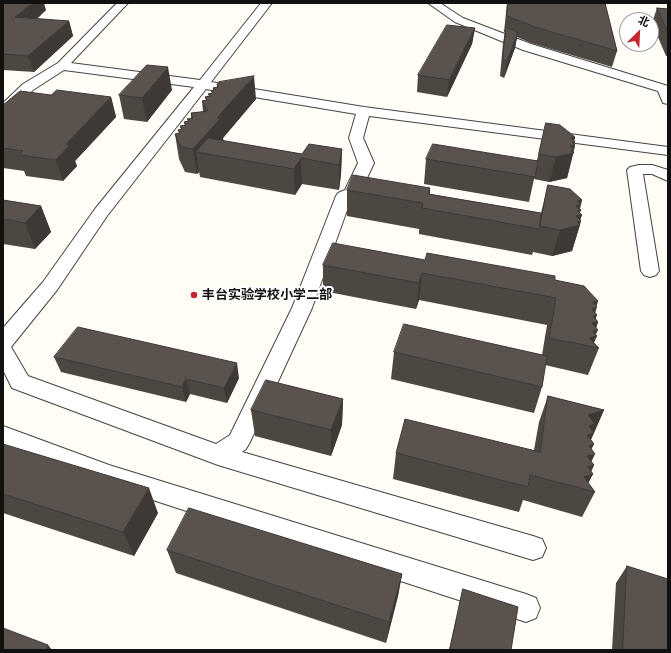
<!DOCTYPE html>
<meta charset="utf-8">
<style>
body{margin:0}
#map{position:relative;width:671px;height:653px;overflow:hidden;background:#fffdf5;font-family:"Roboto Serif","Noto Sans SC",serif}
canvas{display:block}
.frame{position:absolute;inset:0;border:4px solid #111;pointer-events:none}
.north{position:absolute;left:619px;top:12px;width:40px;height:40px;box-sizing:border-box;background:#fff;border:1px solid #a0a0a0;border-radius:50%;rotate:24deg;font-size:11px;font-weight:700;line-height:16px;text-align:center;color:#111}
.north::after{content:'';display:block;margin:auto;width:14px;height:18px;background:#c4262e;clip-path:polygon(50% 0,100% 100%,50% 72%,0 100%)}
</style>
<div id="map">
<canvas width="671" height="653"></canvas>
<div class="frame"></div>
<div class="north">北</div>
</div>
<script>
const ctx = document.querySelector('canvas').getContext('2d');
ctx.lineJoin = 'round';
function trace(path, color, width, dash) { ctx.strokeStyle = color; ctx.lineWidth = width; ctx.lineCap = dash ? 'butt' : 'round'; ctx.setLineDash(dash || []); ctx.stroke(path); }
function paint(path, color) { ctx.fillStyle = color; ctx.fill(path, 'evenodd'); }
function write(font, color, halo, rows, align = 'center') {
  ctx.font = font + ' "Roboto Serif","Noto Sans SC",serif'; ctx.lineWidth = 4; ctx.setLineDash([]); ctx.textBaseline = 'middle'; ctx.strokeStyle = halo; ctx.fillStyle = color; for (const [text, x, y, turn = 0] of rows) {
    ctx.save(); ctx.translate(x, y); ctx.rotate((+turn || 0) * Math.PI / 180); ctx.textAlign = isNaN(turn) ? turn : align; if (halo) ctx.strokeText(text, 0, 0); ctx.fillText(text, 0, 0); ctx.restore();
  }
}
const minor = new Path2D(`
 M117,3H128L71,63L200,80L261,3H272L211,82L364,107L668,147V155L369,116L363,138L374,163L360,193L358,196L351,199L312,308L250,442L246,449L242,452L533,536L542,539L546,548L542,557L533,560L218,465L12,388L3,370V328L43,282L95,209L194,87L64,70L33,90L8,113L3,114V103L23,84L58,63ZM206,89L356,114L349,138L358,163L345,190L338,193L336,196L292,308L230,435L216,444L28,376L11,347L57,290L107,216Z
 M428,3H440L463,18L531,44L668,86V104L663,103L658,91L523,50L455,22Z
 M639,165H652L668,170V181L652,174H643L659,271L656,275L650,277L644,275L641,271L627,170L630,167Z
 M3,426L109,465L526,594L536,598L540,608L536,618L526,622L107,485L3,446Z`);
trace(minor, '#444', 2);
paint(minor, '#fff');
paint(new Path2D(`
 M3,3L46,10L37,19L69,21L73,36L34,72L3,70Z
 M507,3H605L617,51L612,67L531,43L517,37L515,48L504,78L500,76L503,43L505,32H504Z
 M657,8L668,9V56H666L652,23Z
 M475,28L472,44L447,97L417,92L418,75Z
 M219,82L256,99L223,138V141L302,154L342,149L341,174L339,190L302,184L295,195L200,177L199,172L197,174L185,172L179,159L175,134L179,133L178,130L181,129L180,126H185L184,122H188L187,119H191V113L203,112L202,101L206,100L205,97L209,96L208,94L212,93L211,91L213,90V88L217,87V84H219Z
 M172,90L147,122L124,119L119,95Z
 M51,95L111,97L116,117L75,161L77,166L63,181L26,176L24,171L3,168V105Z
 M546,123L575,137L574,141V144L575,145L574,150L567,178L549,182L534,179L529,202L424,184L426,159L537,160Z
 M548,185L582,200L580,209V224L572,251L552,256L533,252L536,242L532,255L419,234V229L347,216V190L430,188V194L541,213Z
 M3,200L41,206L51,232L35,249L3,244Z
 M425,260L555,280L596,306L595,313L596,319L598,322L596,328V335L594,343L599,348L588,375L545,365L542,387L534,413L391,379L394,352L542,355L547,325L419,300L416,309L323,291V265Z
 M54,357L239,378L227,403L190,394L186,402L61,372Z
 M548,396L604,410L591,440L594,444L591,449V462L594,465L591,472L593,474L588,483L595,492L582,517L523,500L519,512L393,479L396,453L534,450L539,422Z
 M343,399L342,425L331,456L255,436L251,410Z
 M3,444L158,513L134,556L3,513Z
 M167,550L402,574L398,596L386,643L176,573Z
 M627,566L668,650H612L616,583Z
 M463,589L511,650H449L460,602Z`), '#4d4742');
paint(new Path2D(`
 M33,3H44L46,10L20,32L15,17Z
 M69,21L73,36L34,72L28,56Z
 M475,28L472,44L447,97L449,80Z
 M518,32L515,48L504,78L507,61Z
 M168,67L172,90L147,122L142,98Z
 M254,76L256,99L223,138L224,143L196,152L199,172L197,174L193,149L217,118Z
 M111,97L116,117L75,161L77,166L63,181L56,160L66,144Z
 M575,137L574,142H575L573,146L575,145L574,150L567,178L549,182L556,157L571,138Z
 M342,149L341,174L339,190V165Z
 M301,158L302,184L295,195L294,169Z
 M582,200L579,210H581L579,215H582L580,221H581L580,225L572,251L552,256L560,230L577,201Z
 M41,206L51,232L35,249L25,223Z
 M422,273L419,300L416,309L419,283Z
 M598,301L596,308L597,307L594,316L597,315L594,323L598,322L595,331L598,330L595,336H597L592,347L587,334L593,302Z
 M237,363L239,378L227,403L224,388Z
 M186,379L190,394L186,402L182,387Z
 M343,399L342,425L331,456V430Z
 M604,410L582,459L588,415Z
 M594,444L588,456L595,454L589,467L594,465L589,475L593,474L585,489L582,479L589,446Z
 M149,488L158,513L134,556L123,532Z
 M402,574L398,596L386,643L389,622Z
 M48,645L52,650H46Z`), '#3f3936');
const building = new Path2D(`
 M3,3H33L15,17L69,21L28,56L3,54Z
 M508,3H605L617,51L535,27L507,16Z
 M657,8L668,9V32Z
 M447,25L475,28L449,80L418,75Z
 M506,27L518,32L507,61L503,60Z
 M147,65L168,67L142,98L119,95Z
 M254,76L217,118H221L193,149L181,147L175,134L180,133L178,130L182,129L180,126L186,125L184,122L189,121L187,119L193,118L191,113L208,111L202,101L207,100L205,97L210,96L208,94L213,93L211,91L214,90L213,88L218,87L217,84L220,83L219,82Z
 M57,90L111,97L66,144L70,145L56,160L19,155L23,151L3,148V105L20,91L51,95Z
 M546,123L560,125L575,137L571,138L575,142H572L575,145L570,146L574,150L571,151L574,153L556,157L539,154Z
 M208,138L302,154L309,144L342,149L339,165L301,158L294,169L196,152Z
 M433,144L538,161L535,177L426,159Z
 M353,175L430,188L428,194L541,213L539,229L422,208L423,203L347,190Z
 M548,185L570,189L582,200L577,201L581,204L576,206L581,210L578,211L582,215L576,216L581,221L577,222L580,225L560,230L540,226Z
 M3,200L41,206L25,223L3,219Z
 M333,243L425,260L427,253L555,276V280L584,286L598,301L593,302L597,307L592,309L597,315L593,316L598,322L592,323L598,330L593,331L597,336L589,338L599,348L549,338L556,298L422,273L419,283L323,265Z
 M404,324L547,356L542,387L394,352Z
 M78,327L237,363L224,388L186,379L182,387L54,357Z
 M266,380L343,399L331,430L251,410Z
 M548,396L604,410L588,415L595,424L589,426L594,433L587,435L594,444L589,446L595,454L587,456L594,465L588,467L593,474L584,477L595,492L530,475L528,487L396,453L405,419L540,452Z
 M3,444L149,488L123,532L3,494Z
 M189,508L402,574L389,622L167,550Z
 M627,566L668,579V650H623Z
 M463,589L518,607L511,650H450Z
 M3,628L48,645L46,650H3Z`);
paint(building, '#5a524d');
trace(building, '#3f3936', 1);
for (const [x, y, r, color] of [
 [194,295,4,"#c4262e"]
]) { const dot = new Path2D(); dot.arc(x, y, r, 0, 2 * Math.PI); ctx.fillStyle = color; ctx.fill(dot); trace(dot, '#fff', 1.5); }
write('bold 13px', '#111', '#fff', [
 ["丰台实验学校小学二部",202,295]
], 'left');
</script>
